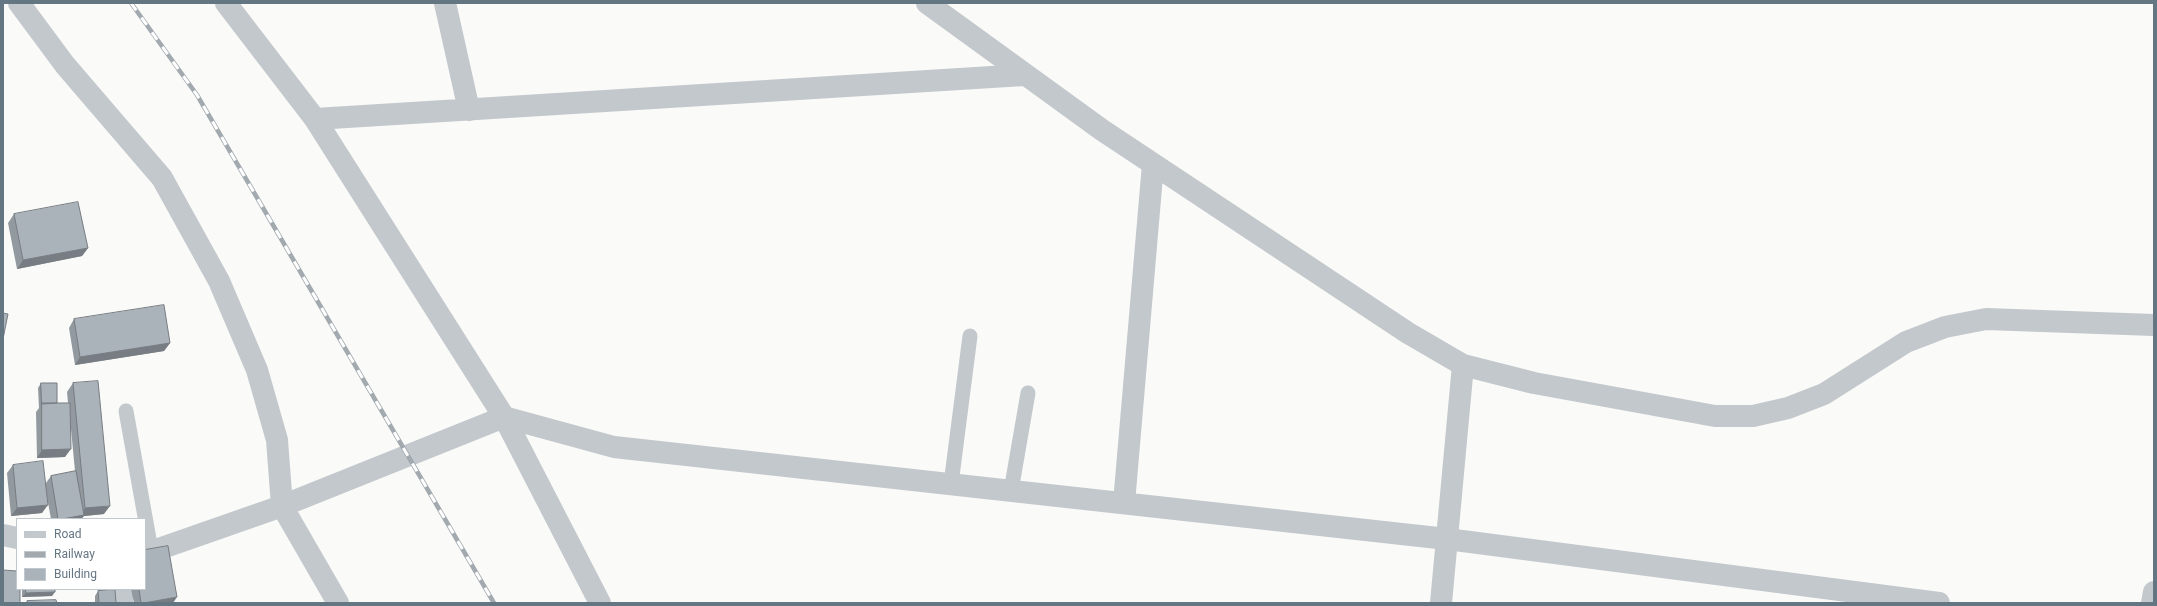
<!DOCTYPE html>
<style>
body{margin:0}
#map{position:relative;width:2157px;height:606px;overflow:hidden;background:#fafaf8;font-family:Roboto,sans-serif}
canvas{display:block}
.frame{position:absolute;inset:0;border:4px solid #657683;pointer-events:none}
.legend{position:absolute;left:16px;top:518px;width:130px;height:72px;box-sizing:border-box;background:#fff;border:1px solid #c1c8cd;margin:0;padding:5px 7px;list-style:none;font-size:12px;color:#657683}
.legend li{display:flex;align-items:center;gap:8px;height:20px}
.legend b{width:20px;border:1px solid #c1c8cd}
</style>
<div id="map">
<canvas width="2157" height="606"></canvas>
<div class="frame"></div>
<ul class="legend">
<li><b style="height:5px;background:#c3c8cc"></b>Road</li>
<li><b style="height:5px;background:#a2aab0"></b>Railway</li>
<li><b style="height:11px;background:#aab3b9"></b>Building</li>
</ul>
</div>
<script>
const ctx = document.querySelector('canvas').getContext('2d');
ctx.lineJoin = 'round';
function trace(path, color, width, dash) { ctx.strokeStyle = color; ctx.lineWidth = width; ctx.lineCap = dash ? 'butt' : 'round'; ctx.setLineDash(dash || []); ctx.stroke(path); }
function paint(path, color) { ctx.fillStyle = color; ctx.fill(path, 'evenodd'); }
trace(new Path2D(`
 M126,411L151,550
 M951,484L970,336
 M1011,491L1028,393`), '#c3c8cc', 15);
trace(new Path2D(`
 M19,3L65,65L162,178L219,281L257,370L277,440L282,506L338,603
 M226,3L315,119L504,417L600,603
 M445,3L469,110
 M927,3L1102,130L1408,333L1463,365L1534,383L1715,416H1753L1788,408L1824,394L1906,342L1945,327L1986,319L2154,325
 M315,119L1024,75
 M1124,503L1153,164
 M3,535L17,538
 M145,551L159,549L282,506L504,417L614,447L1447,539L1939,603
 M122,603V589
 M1441,603L1463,365
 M2152,603L2154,592`), '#c3c8cc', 22);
const rail = new Path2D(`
 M131,3L197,95L494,603`);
trace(rail, '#a2aab0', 4.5);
trace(rail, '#fff', 3, [9]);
paint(new Path2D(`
 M14,214L88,248L82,256L17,269L8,223Z
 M74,319L170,343L164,351L75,365L69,328Z
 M41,383L57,403H68L67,392L73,383L104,514L84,516L81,519H51L47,497L42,513L11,516L7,473L13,465L46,483L51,476L75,471L71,429L65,457L37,458L36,412L39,408L38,388Z
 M22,589H55L52,596L22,597Z
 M131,589H145L173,603H134Z
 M98,591L116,603H95V596Z`), '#929a9f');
paint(new Path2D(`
 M88,248L82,256L17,269L23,260Z
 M170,343L164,351L75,365L80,357Z
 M71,449L65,457L37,458L42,450Z
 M48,505L42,513L11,516L17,508Z
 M110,506L104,514L84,516L81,519H62L79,516L85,508Z
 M55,592L52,596L22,597L26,593Z
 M177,597L173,603H144Z`), '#777d82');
const building = new Path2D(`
 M78,202L88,248L23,260L14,214Z
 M164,305L170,343L80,357L74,319Z
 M3,313L8,314L3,339Z
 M98,381L110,506L85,508L73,383Z
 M41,383H57V403L42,404Z
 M42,403H70L71,449L42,450Z
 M43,461L48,505L17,508L13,465Z
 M76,471L84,515L62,519H58L51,476Z
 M168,546L177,597L144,603H141L139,589H145V550Z
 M3,570L17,571V589H20V603H3Z
 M26,589H55V592L26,593Z
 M115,590L116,603H99L98,591Z
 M56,600L57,603H27V601Z`);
paint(building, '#aab3b9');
trace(building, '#777d82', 1);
</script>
